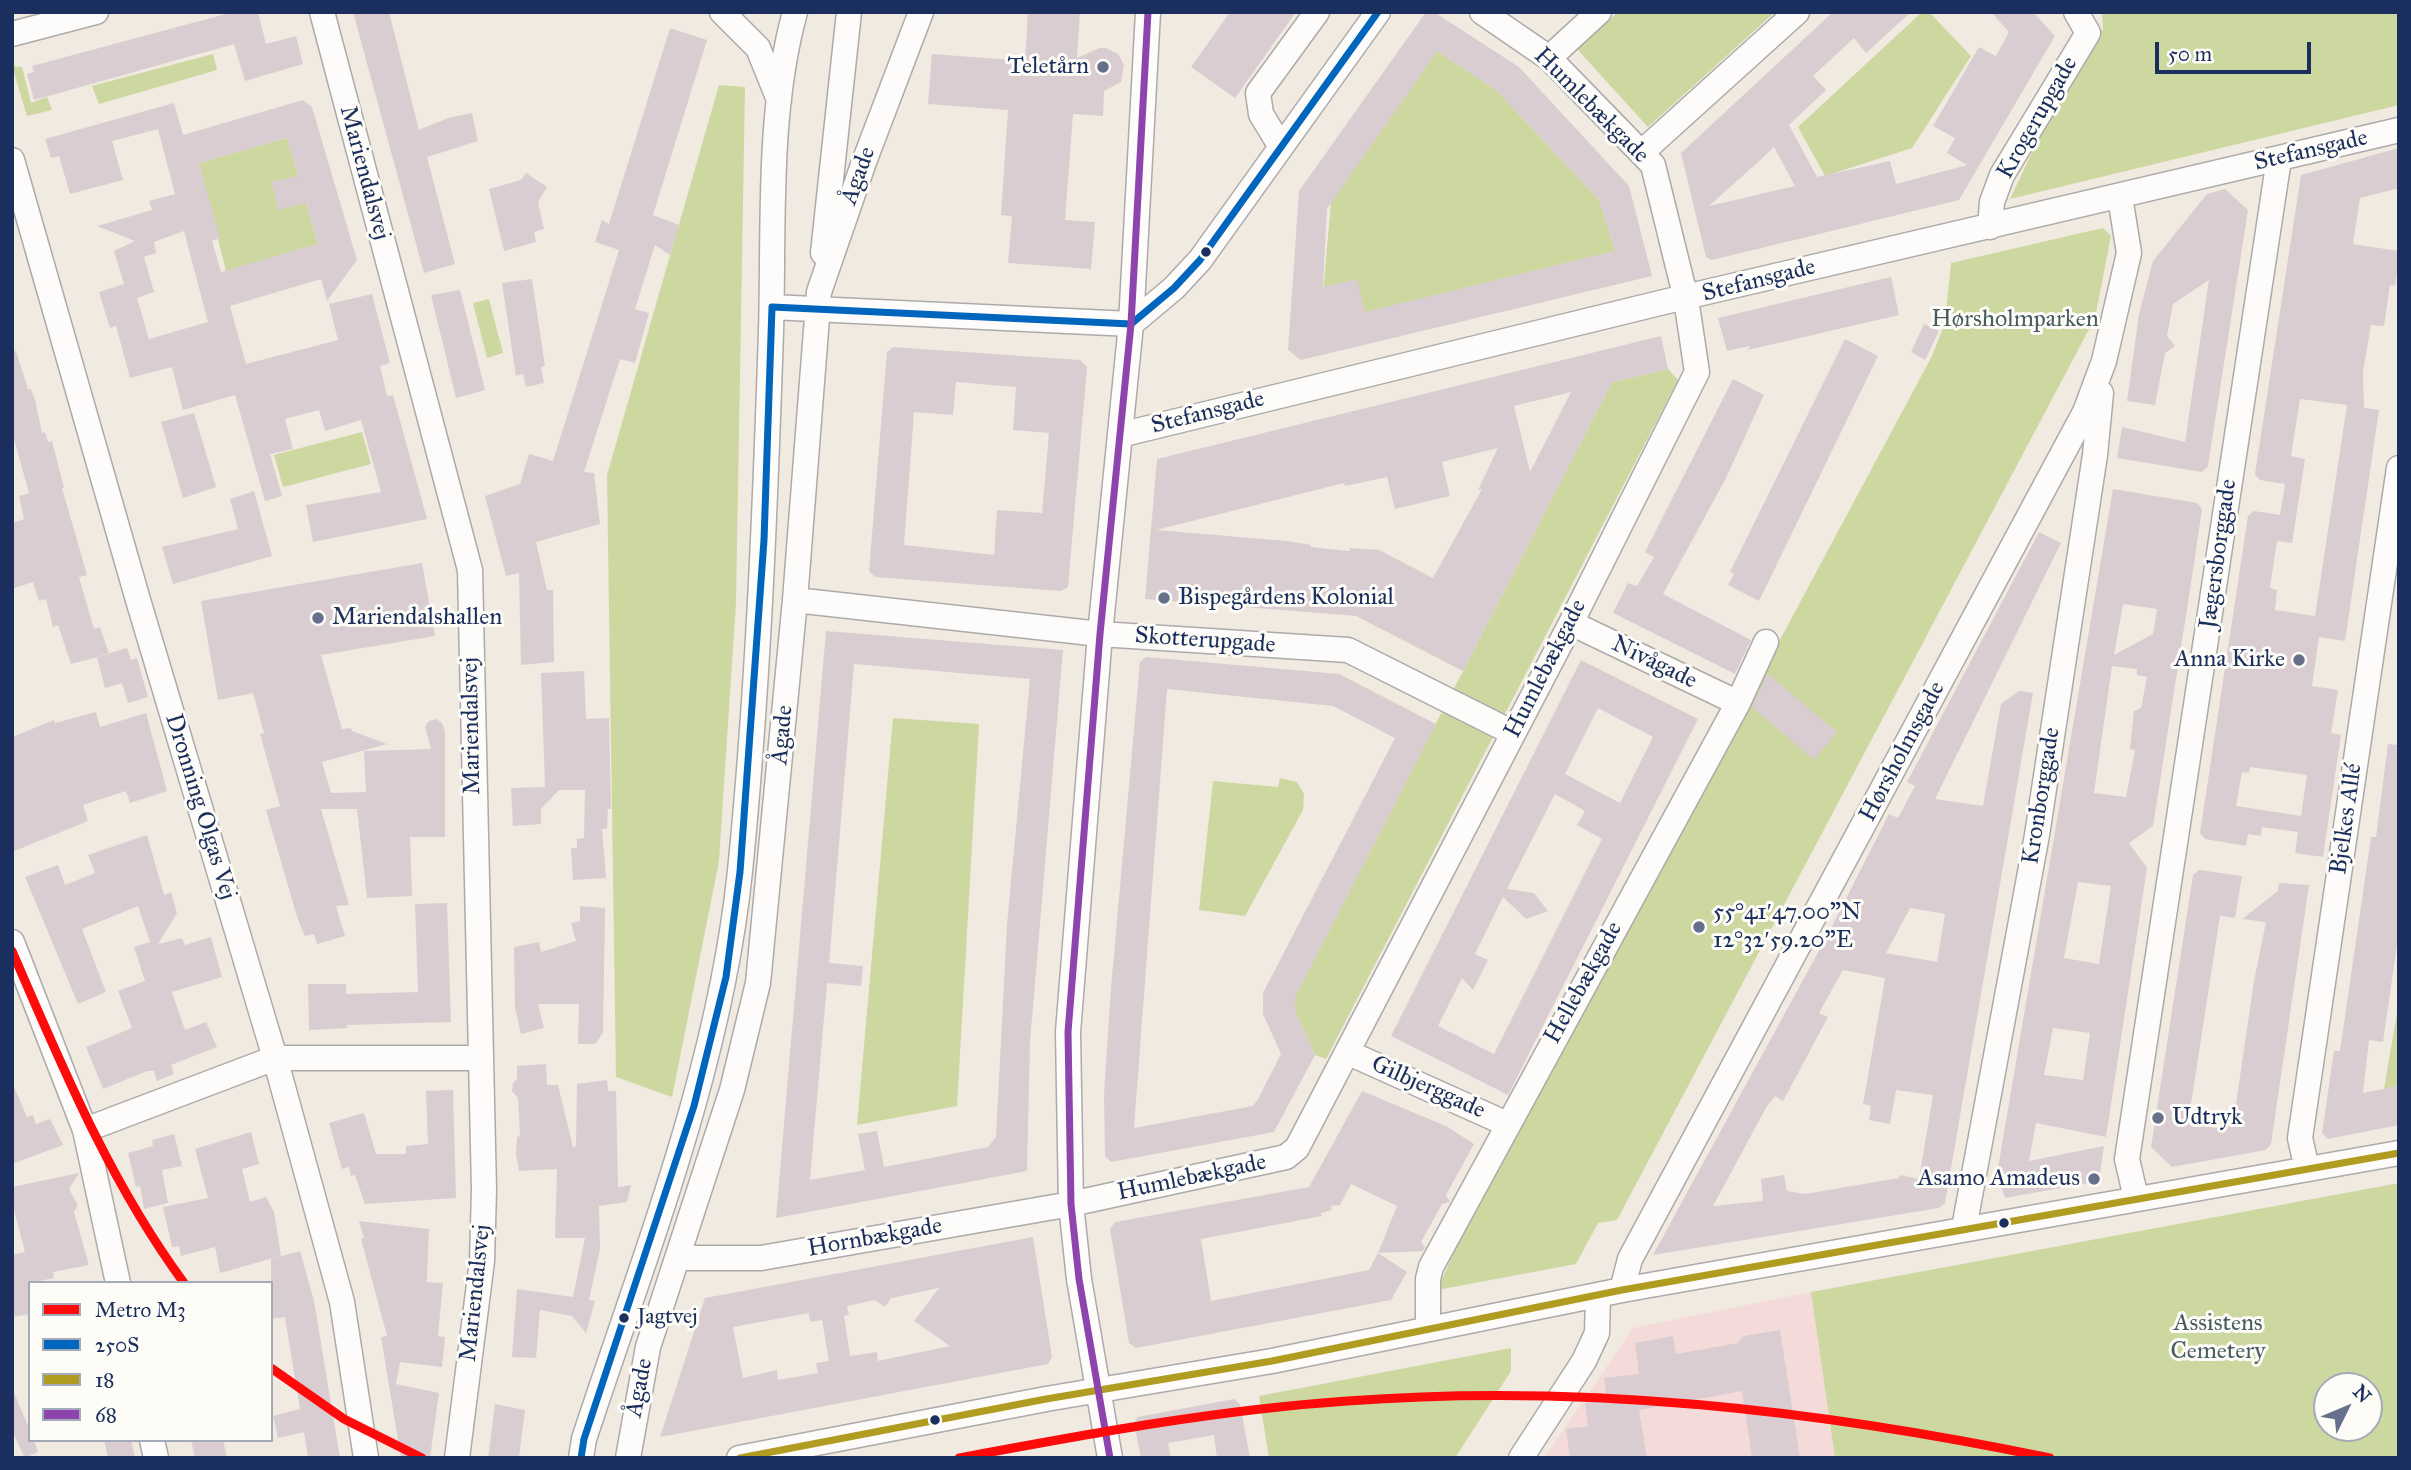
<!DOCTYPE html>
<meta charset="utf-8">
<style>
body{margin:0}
#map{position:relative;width:2411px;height:1470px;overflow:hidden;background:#f1eae0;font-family:"IM FELL Great Primer",serif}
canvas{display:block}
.frame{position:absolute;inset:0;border:14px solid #1b2f5e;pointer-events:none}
.legend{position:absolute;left:28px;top:1281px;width:245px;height:161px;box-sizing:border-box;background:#fdfcf7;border:2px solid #a3aaba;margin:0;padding:9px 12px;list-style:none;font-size:21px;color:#1b2f5e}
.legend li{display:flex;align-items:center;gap:14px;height:35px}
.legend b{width:35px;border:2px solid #a3aaba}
.north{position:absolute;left:2313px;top:1372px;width:70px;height:70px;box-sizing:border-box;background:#fdfcf7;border:2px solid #a3aaba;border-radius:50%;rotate:47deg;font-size:19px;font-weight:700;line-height:28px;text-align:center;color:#1b2f5e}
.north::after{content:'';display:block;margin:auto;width:24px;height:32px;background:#66708c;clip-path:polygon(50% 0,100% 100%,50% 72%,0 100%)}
.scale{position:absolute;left:2155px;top:42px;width:156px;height:32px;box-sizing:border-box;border:4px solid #1b2f5e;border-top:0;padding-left:9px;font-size:21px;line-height:24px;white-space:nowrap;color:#1b2f5e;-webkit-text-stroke:5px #fdfcf7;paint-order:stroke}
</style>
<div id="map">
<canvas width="2411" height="1470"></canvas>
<div class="frame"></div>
<ul class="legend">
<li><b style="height:9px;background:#ff0a0a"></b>Metro M3</li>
<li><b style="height:9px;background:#0065bd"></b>250S</li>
<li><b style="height:9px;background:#af9c21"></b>18</li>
<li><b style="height:9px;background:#8e44ad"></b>68</li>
</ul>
<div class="north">N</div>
<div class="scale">50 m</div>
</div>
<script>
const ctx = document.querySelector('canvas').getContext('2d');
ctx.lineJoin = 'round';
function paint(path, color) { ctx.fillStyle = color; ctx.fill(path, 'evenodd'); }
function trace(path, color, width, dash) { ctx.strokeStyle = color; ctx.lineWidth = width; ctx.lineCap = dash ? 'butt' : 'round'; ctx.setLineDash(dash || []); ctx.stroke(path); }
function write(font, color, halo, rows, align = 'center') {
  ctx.font = font + ' "IM FELL Great Primer",serif'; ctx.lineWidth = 6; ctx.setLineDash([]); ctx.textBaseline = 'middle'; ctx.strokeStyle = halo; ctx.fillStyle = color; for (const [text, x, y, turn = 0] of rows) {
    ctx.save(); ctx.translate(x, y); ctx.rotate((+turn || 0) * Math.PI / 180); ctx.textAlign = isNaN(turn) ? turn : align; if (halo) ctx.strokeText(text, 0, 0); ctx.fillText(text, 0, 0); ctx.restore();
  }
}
paint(new Path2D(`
 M1811,1292L1835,1458H1544L1633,1328Z`), '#f4dbd9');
paint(new Path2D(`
 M1618,12H1775L1648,127L1577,49Z
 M1922,12H1929L1971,56L1912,148L1825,176L1798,127Z
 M2102,12H2399V105L2010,199L2035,146L2103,30Z
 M1437,51L1496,90L1599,200L1615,251L1326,322L1321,318L1331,202Z
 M213,54L217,70L99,104L92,86Z
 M12,66L22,67L31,103L47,97L52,110L27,116Z
 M719,85L745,87L736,602L719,861L672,1097L616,1077L607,475Z
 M287,138L318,244L226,271L199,163Z
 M2103,228L2111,236L2095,318L1617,1220L1598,1223L1576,1264L1437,1290L1466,1226L1932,356L1945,323L1951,263Z
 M489,299L503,353L487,358L473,303Z
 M1668,369L1678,380L1326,1059L1315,1055L1295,1011V997L1612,382Z
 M362,432L371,464L283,487L274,455Z
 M893,718L979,724L957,1106L857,1125Z
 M1280,778L1297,782L1304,794L1303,810L1245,916L1199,910L1213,781L1278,787Z
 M2399,1001V1086L2384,1089Z
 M2399,1183V1458H1835L1811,1292ZM2327,1386H2369V1428H2327Z
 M1511,1348V1371L1455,1458H1269L1259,1396Z`), '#cdd7a0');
paint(new Path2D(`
 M233,12H258L266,44L296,36L303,64L245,81L234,44L34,100L27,74L34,72L32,66Z
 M353,12H389L419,130L448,118L472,113L478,141L427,157L455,264L424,273Z
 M1028,12H1080L1077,58L1099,48H1106L1118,54L1124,65L1121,82L1104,91L1103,116L1073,114L1065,220L1095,222L1091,269L1008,263L1012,216L1001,215L1008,110L928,104L932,54L1025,61Z
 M1230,12H1296L1235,98L1191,67Z
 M1426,12H1434L1519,67L1629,186L1652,276L1301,360L1288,350L1299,191ZM1437,51L1496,90L1599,200L1615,251L1365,312L1357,279L1323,287L1327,209Z
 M1833,12H1911L1866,53L1854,38L1813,76L1826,90L1789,125L1817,177L1890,161L1896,184L1967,165L1947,153L1955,138L1933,126L1979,47L1996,56L2009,32L1991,12H2033L2055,36L1959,200L1712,260L1706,257L1681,153ZM1774,147L1795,186L1709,206L1758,162Z
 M670,28L707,40L653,215L679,225L670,255L655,245L635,309L649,313L635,363L620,359L584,472L594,473L600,524L536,542L547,590H553L554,662L521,665L519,573L506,576L485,496L520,484L529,454L553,461L619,250L595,242L602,220L609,224Z
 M303,100L312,107L357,260L327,301L321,279L230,306L246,364L338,340L329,304L372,294L390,363L380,366L387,396L393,395L427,519L313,542L306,505L381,492L361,420L325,431L319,410L285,419L293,449L270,454L282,496L265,501L235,395L183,410L172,367L130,378L116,326L110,328L99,292L124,284L114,251L135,241L97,226L152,210L149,201L175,194L158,129L112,141L123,180L70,194L59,156L51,158L45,139L174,103L183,135ZM287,138L298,176L271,182L279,210L306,203L318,244L221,272L212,241L220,238L199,163ZM184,231L208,322L149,339L137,298L154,292L144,257L156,253L154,242Z
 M2399,148V188L2360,198L2353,244L2399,251V258L2395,286L2390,285L2384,326L2371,325L2363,372L2364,408L2379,410L2345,641L2319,637L2312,686L2338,690L2331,733L2341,735L2323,857L2295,853L2298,832L2262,827L2261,836L2248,834L2246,846L2205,839L2200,833L2248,516L2254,511L2280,515L2285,484L2260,480L2255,474L2301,175ZM2300,399L2347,405L2315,616L2275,610L2277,590L2270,588L2277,541L2292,543L2305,459L2291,456ZM2250,767L2307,775L2301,816L2236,806L2242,772L2249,773Z
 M526,173L547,187L538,202L544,229L534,232L536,242L504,251L489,189L521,180Z
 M2225,189L2248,210L2208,466L2202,472L2117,458L2122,427L2185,442L2209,280L2173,304L2167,336L2175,346L2165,353L2155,405L2127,401L2139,314L2153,261L2207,194Z
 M1891,277L1899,315L1748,350L1750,346L1727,351L1718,318Z
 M532,279L545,366L541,367L544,383L526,387L523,374L516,376L502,283Z
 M460,290L485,390L456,398L431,295Z
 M1924,324L1939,331L1925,360L1911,352Z
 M1661,336L1668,369L1612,382L1463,671L1356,616L1145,599L1157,459ZM1571,392L1530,472L1514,406ZM1498,448L1478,490L1482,489L1433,578L1379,550L1350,548L1349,551L1311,547V545L1287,541L1156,530L1344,483L1345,486L1387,477L1395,509L1450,496L1442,462Z
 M1845,339L1878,356L1759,601L1728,585L1734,574L1730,572Z
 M893,347L1080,360L1087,367L1068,587L1061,591L875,577L869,571L887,352ZM956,382L1016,387L1013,430L1049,433L1042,513L997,510L994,555L904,545L914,412L953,415Z
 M16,351L28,389H31L35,400L42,433L45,432L48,442L52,441L64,488H62L87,575L79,577L94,629L100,627L109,654L71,664L58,625L53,627L46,599L39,601L33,582L12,589V523L24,519L19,496L29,493L12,432V352Z
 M1733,379L1764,395L1726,478L1663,594L1751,640L1735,674L1613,613L1628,583L1637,586L1654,557L1645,552Z
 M194,413L216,487L183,498L161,422Z
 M2113,489L2197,503L2202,509L2194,564L2153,826L2129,843L2147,868L2106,1137L2036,1123L2029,1161L2104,1146L2100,1173L2089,1183L2005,1198L1997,1174ZM2123,604L2157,609L2153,634L2114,655ZM2112,666L2137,669V675L2147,677L2141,708L2134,711L2130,749L2135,750L2126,797L2094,793ZM2078,882L2111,886L2099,964L2064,958ZM2053,1028L2090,1033L2083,1080L2044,1075Z
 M254,491L272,556L173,584L162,547L238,529L230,499Z
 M2039,532L2061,543L1935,799L1983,806L2001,704L2019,691L2033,693L1945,1203L1939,1208L1653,1255L1827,936L1889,814L1898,818L1915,786L1907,782ZM1910,908L1945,914L1937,962L1886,953ZM1843,970L1885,978L1863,1104L1871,1106L1869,1120L1890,1124L1896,1090L1933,1095L1919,1179L1900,1175L1899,1178L1805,1194L1787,1191L1784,1175L1761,1179L1763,1201L1713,1206L1767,1106L1775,1096L1783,1101L1828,1017L1819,1013Z
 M422,563L435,636L321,655L342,729L351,728L352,731L387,744L322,762L331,793L366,792L364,751L431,749L425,727L429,721L436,719L442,723L445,732V837H410L412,896L367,898L357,809H321L349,905L336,906L345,936L317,944L314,934L305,936L298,920L266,810L280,806L260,734L264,733L253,693L218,700L201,601Z
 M826,631L1063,650L1030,1042L1027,1171L776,1218ZM854,664L1030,679L1007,924L996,1137L988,1147L884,1167L877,1131L858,1134L865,1170L810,1180L827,983L861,986L863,966L829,963Z
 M127,648L131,660L137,658L148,697L128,703L122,683L105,688L97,657Z
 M1146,657L1339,674L1436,724L1295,997V1011L1315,1055L1274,1132L1111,1162L1105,1156L1104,1094L1111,988L1140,662ZM1167,689L1333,706L1395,738L1263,993V1014L1281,1054L1258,1099L1253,1106L1134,1128Z
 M1581,660L1698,719L1508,1095L1391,1036ZM1598,708L1653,737L1620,803L1565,774ZM1555,794L1585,811L1577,825L1602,839L1494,1054L1438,1026L1462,978L1473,990L1488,960L1475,954L1503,897L1526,919L1548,911L1534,893L1507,889Z
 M584,671L586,719L609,718L611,809H608L607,829H602L606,878L573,880L571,848H577V839L584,838L585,790H559L541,809V824L513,826L511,788L545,787L541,673Z
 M1768,674L1837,732L1814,760L1752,707Z
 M96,712L100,727L146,713L167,791L130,803L126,791L83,805L88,821L12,852V737L54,720L55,723Z
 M2388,744L2399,745V931L2383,1042L2369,1040L2363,1093L2399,1086V1125L2328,1139L2322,1133L2334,1051H2340L2371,837H2376Z
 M147,835L164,895L171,892L177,913L158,944L182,938L185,945L211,937L222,977L172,992L185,1030L206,1022L217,1047L171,1065L174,1074L157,1081L154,1071H147L103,1089L86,1047L132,1028L118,991L145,981L134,947L150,942L138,906L82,929L106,992L78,1004L25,877L58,865L65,885L95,873L88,855Z
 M2199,870L2242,876L2235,918L2220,916L2188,1123L2216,1128L2233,1124L2254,981L2266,922L2242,919L2278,891L2279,883L2309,885L2271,1144L2266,1150L2172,1167L2151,1147L2193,875Z
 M447,903L451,1022L347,1025V1028L309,1030L308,984H346V994L418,992L415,904Z
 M580,906L605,908L603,1033L595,1044H578L579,1004H538L544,1028L521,1034L515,1008L514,947L539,942L541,952L576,941L571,923L580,921Z
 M546,1064L547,1085H558L573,1147L576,1146L577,1084L607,1080L608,1091H616L618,1187L631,1185L627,1202L599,1206L600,1249L589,1300L595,1301L586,1333L572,1316L540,1310L536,1358L512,1357L517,1289L573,1297L585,1238H555L557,1169L519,1171L516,1154L517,1137L520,1136L518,1098L512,1091L513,1083L517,1079V1066Z
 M12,1082L27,1117L33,1115L36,1124L50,1119L63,1145L12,1164Z
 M453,1090L456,1198L365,1204L355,1175L351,1176L349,1167L342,1169L329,1123L364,1113L376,1154H406V1146L428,1144L426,1091Z
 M1362,1091L1446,1126L1474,1144L1446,1195L1450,1202L1442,1204L1421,1242L1425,1247L1423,1251L1378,1253L1397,1206L1351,1184L1340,1205L1331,1206L1332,1210L1321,1213L1322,1216L1201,1239L1211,1301L1369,1270L1378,1253L1407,1272L1391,1300L1136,1348L1129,1343L1110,1229L1115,1222L1309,1187Z
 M251,1132L259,1164L242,1169L250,1202L266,1197L274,1212L281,1256L220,1273L215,1247L181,1256L179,1246L172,1247L163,1207L208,1198L195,1149Z
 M174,1134L182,1166L162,1170L168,1203L144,1209L140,1186L136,1187L128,1153L153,1146L152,1140Z
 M79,1173L69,1189L78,1205L74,1212L89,1265L53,1272L54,1278L30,1283V1314L12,1317V1255L25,1252L12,1202V1187Z
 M359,1221L429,1229L427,1282L443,1283L438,1336L445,1337L442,1367L400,1362L396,1384L439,1393L430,1458H401L381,1337L387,1336L361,1239L364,1238Z
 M1033,1237L1052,1357L1048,1364L660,1437L705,1298ZM939,1288L914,1321L950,1346L878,1361L877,1352L850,1356L844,1316L849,1315L847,1306L875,1300L885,1307L891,1298ZM809,1313L810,1322L822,1320L829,1361L816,1363L818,1373L778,1380L777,1370L743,1378L733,1327Z
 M300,1251L314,1301L340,1458H308L304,1432L278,1438L273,1416L300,1409L285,1317L271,1319V1259Z
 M1780,1330L1800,1458H1752L1742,1391L1639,1410L1647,1458H1570L1566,1429L1588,1426L1585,1403L1607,1400L1604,1378L1639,1374L1635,1343L1673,1336L1676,1354L1738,1343L1744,1336Z
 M12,1388L30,1430V1440H34L38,1452L25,1458L12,1431Z
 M1234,1399L1240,1404L1250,1458H1217L1214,1435L1168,1443L1171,1458H1141L1134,1423L1138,1417Z
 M495,1404L525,1410L519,1458H488Z
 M104,1440H131L135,1458H108Z
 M191,1440H223L227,1458H195Z`), '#dacdd1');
const minor = new Path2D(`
 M322,12L470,570L484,1190L482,1261L457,1458
 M722,12L758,48L779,100
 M12,34L96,12
 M1549,58L1599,12
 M1281,147L1261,114L1258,93L1317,12
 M1641,153L1797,12
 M12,160L138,600L275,1058L342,1302L366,1458
 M1990,227L1992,202L2002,175L2088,33L2076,12
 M823,253L849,12
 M772,307L1131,324
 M1131,324L1174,288L1200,260L1378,12
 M1120,435L1664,302L2399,130
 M795,600L1100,634L1348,650L1513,733
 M1571,623L1738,703
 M12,942L85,1130L118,1283
 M1349,1053L1507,1124
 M85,1130L275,1058H480
 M2307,1169L2300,1138L2399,468
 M2136,1198L2127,1159L2279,159
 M1964,1228L2037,835L2095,455L2101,393
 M677,1258H761L1071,1204L1286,1157L1297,1148L1571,623L1697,372L1686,299L1653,165L1549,58L1482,12
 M1622,1290L1630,1259L2085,412L2104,361L2129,253L2120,197
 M1428,1329V1279L1431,1267L1738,703L1766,642
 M152,1440L156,1458
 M581,1458L584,1439C645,1253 720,1067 740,871C758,692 765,511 771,332C774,227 767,114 795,12
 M628,1458L648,1347L732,1090L758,983L795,600L819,292L864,162L921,12
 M739,1458L1046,1399L1272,1361L1622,1290L2399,1153
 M1110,1458L1079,1279L1071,1204L1068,1032L1100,634L1131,324L1148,12
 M1521,1458L1584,1361L1597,1333L1598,1295`);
trace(minor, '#acaaaa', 27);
trace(minor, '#fdfcfa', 24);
trace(new Path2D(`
 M1131,324L1174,288L1200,260L1378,12
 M581,1458L584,1439L694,1106L726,977L740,872L764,540L772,307L1131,324`), '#0065bd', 7);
trace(new Path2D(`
 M740,1458L1046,1399L1272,1361L1622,1290L2399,1153`), '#af9c21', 7);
trace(new Path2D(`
 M1110,1458L1079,1279L1071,1204L1068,1032L1100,634L1131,324L1148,12`), '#8e44ad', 7);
trace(new Path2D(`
 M12,951C62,1066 109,1181 184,1283
 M271,1368L344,1419L422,1458
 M959,1458C1088,1434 1216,1410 1347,1401C1584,1383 1818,1410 2050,1458`), '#ff0a0a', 9);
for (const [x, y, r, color] of [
 [1103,67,7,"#66708c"],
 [1206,252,6,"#1b2f5e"],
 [1164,598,7,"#66708c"],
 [318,618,7,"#66708c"],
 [2299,660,7,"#66708c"],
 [1699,927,7,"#66708c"],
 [2158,1118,7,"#66708c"],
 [2094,1179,7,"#66708c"],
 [2004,1223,6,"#1b2f5e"],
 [624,1318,6,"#1b2f5e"],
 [935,1420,6,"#1b2f5e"]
]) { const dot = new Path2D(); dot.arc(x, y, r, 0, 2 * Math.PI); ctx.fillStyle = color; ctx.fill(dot); trace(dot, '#fdfcf7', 2.5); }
write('22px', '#1b2f5e', '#fdfcf7', [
 ["Jagtvej",637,1318]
], 'left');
write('24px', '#1b2f5e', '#fdfcf7', [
 ["Teletårn",1089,67,"right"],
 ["Bispegårdens Kolonial",1178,598],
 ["Mariendalshallen",332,618],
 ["Anna Kirke",2285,660,"right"],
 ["55°41′47.00\"N",1713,913],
 ["12°32′59.20\"E",1713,941],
 ["Udtryk",2172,1118],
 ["Asamo Amadeus",2080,1179,"right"]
], 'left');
write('24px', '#1b2f5e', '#fdfcf7', [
 ["Humlebækgade",1591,106,45],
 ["Krogerupgade",2038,118,-60],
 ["Stefansgade",2311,151,-13],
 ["Mariendalsvej",364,173,75],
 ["Ågade",859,176,-70],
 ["Stefansgade",1759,281,-14],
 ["Stefansgade",1208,413,-14],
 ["Jægersborggade",2219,554,-82],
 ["Skotterupgade",1205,641,4],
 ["Nivågade",1654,663,26],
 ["Humlebækgade",1546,669,-63],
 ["Mariendalsvej",472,726,-91],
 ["Ågade",783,735,-85],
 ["Hørsholmsgade",1903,752,-62],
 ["Kronborggade",2042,796,-81],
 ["Dronning Olgas Vej",200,807,73],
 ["Bjelkes Allé",2347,819,-82],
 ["Hellebækgade",1584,983,-61],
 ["Gilbjerggade",1428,1088,24],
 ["Humlebækgade",1192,1178,-12],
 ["Hornbækgade",875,1238,-10],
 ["Mariendalsvej",476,1293,-84],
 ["Ågade",640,1388,-79]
]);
write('24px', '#475d62', '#fdfcf7', [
 ["Hørsholmparken",2015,320],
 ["Assistens",2218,1324],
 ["Cemetery",2218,1352]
]);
</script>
